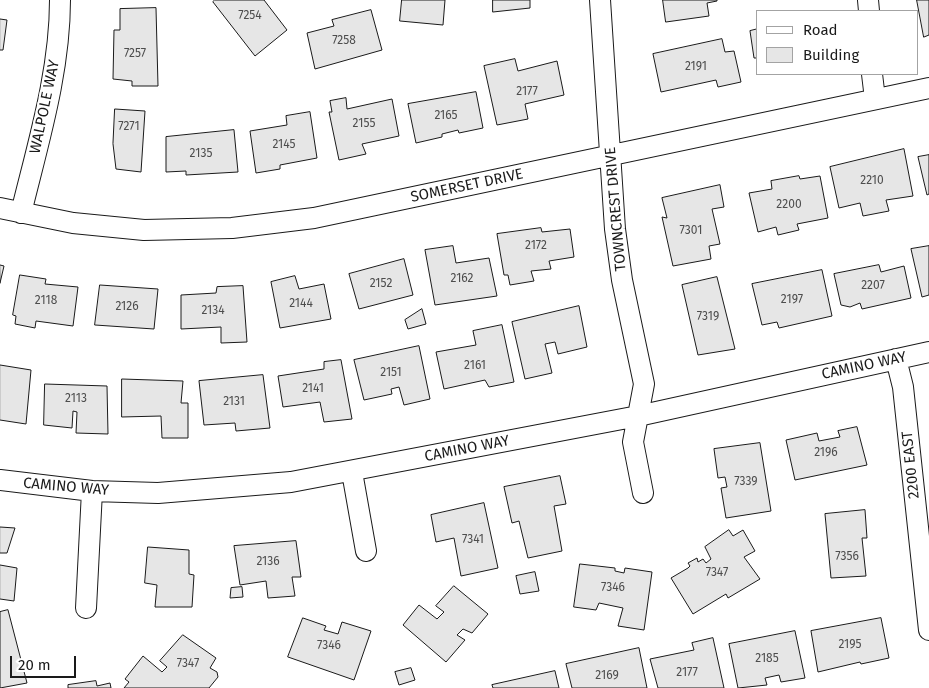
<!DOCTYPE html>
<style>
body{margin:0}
#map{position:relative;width:929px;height:688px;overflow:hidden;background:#fff;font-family:"Fira Sans",sans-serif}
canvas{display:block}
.legend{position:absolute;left:756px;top:10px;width:162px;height:65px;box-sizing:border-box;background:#fff;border:1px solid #a3a3a3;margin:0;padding:6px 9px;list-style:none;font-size:15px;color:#1a1a1a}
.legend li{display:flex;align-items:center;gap:10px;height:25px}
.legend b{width:25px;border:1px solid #a3a3a3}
.scale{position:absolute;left:10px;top:656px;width:66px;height:22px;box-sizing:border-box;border:2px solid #1a1a1a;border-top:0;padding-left:6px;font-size:15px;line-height:18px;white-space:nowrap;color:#1a1a1a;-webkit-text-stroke:4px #fff;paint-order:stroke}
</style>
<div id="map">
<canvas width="929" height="688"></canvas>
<ul class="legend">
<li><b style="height:6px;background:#fff"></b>Road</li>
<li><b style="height:14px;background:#e6e6e6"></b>Building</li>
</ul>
<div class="scale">20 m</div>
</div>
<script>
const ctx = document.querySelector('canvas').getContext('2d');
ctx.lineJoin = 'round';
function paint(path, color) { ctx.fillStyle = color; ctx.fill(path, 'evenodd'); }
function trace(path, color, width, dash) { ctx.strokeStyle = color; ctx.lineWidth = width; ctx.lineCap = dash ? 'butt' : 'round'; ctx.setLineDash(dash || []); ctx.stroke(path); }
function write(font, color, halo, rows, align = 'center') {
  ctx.font = font + ' "Fira Sans",sans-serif'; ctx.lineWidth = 4; ctx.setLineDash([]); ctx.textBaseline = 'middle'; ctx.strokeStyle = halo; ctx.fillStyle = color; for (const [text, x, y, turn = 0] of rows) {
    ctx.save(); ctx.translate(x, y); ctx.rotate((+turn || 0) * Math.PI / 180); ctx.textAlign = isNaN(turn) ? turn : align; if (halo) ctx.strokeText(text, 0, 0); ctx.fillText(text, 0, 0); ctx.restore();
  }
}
const building = new Path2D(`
 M215,0H264L287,30L255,56L213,2Z
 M402,0H445L443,25L400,21Z
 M493,0H530V8L493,12Z
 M663,0H717V1L707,3L709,16L666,22Z
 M917,0H929V35L924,37Z
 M156,8L158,86H132V81L113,79L114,30H120V9Z
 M371,10L382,50L315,69L307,33L334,26L332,20Z
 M0,19L7,20L3,50H0Z
 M758,29V58H754L750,31Z
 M722,39L725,52L734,51L741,82L718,87L716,80L661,92L653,54Z
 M515,59L518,71L557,61L564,95L525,104L528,119L497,125L484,66Z
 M476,92L483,128L459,133L458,130L442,134V137L416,143L408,104Z
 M346,98L347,109L392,99L399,136L362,144L366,154L339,160L329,112H332L330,101Z
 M115,109L145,111L141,172L116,169L113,144Z
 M310,112L317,158L280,165V169L256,173L250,131L287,125L286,116Z
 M234,130L238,172L186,175V171L166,172V137Z
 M904,149L913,196L886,200L889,211L863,216L860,203L839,208L830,167Z
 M929,155V194L927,195L918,157Z
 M799,176L800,179L820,176L828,218L797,224L799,230L778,235L776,227L758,232L749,193L772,189L771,181Z
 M720,185L724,207L712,209L720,244L709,246L711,259L673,266L662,217L667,218L662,198Z
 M541,228L542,232L570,229L574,257L549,261L551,269L531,271L534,281L510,285L508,275H504L497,234Z
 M453,246L456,263L489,258L497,296L435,305L425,250Z
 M929,246V295L922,297L911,249Z
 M404,259L413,295L359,309L349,274Z
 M0,265L4,266L0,283Z
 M879,265L881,272L904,266L911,298L862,309L860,303L850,307L841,305L834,274Z
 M822,270L832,316L779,328L777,322L762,325L752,284Z
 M20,275L46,279L45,284L78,287L73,326L36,321L35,328L15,324L16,316L13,315Z
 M295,276L299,289L324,284L331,319L280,328L271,282Z
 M717,277L735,349L698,355L682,285Z
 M100,285L158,289L154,329L95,325Z
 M243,286L247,342L221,343V327L181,329V295L216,293L217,287Z
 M579,306L587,347L558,354L555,342L545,344L552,373L525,379L512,322Z
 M422,309L426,324L408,329L405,320Z
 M502,325L514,382L489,387L485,380L444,389L436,352L476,345L473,331Z
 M419,346L430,399L404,405L399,387L391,389L392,394L364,400L354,360Z
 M341,360L352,419L324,422L320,402L283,407L278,376L324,369V362Z
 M0,365L31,370L26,424L0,420Z
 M263,375L270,428L236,431L235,423L204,425L199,381Z
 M122,379L183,381L181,403H188V438H162L161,416L122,417Z
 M45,384L107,386L108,434L76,433L77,412L73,411L72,428L44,425Z
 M857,427L867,465L795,480L786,440L817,433L819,441L840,437L838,431Z
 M760,443L771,511L726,518L721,488L727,487L725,477L718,478L714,449Z
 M560,476L566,504L554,506L562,551L528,558L519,521L512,523L504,487Z
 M484,503L498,568L461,576L454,538L436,542L431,515Z
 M865,510L867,538H862L866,576L831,578L825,514Z
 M0,527L15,528L7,553H0Z
 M729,530L733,536L743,530L755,551L744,557L760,579L728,598L726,594L693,614L671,578L688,568L690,566L688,563L697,558L698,562L703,559L706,563L711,559L705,547Z
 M296,541L301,577H292L295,596L268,598L266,581L240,585L234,546Z
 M148,547L189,550V574L194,575L192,607H155L157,585L145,583Z
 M580,564L615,568V571L624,573L625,568L652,572L644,630L618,626L623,608L599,603L596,610L574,607Z
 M0,565L17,568L14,601L0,599Z
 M535,572L539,591L520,594L516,576Z
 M454,586L488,614L472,633L463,629L457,635L465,640L446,662L403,625L419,605L437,619L444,612L436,606Z
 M242,587L243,597L230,598L231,588Z
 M8,610L27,683L0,688V612Z
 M303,618L326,626L324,630L338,634L342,622L371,631L354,680L288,657Z
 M881,618L889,658L861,664L860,662L818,672L811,631Z
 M795,631L805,678L781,682L779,675L765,678L767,685L738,688L729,644Z
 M183,635L216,658L210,668L217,672L218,677L209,688H124L129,682L125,679L143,656L162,672L167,667L160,661Z
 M713,638L724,688H658L650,659L694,650L692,643Z
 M639,648L647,688H572L566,664Z
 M411,668L415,680L399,685L395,672Z
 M555,671L559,688H493L492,685Z
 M96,681L97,686L110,683L111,688H68V685Z`);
paint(building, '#e6e6e6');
trace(building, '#1a1a1a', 1);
const street = new Path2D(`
 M600,0L615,229L622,280L644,384L633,442L643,493
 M868,0L869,11
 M872,74L875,99
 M0,208L73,223L144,230L232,228L314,218L929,88
 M21,213C38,143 60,72 60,0
 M896,359L903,387L929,630
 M352,472L366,551
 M0,480L92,491L158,493L291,482L638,416L929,352
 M86,608L92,491`);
trace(street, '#1a1a1a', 22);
trace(street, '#fff', 20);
write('12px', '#4d4d4d', null, [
 ["7254",250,16],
 ["7258",344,41],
 ["7257",135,54],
 ["2191",696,67],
 ["2177",527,92],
 ["2165",446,116],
 ["2155",364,124],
 ["7271",129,127],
 ["2145",284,145],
 ["2135",201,154],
 ["2210",872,181],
 ["2200",789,205],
 ["7301",691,231],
 ["2172",536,246],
 ["2162",462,279],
 ["2152",381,284],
 ["2207",873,286],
 ["2197",792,300],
 ["2118",46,301],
 ["2144",301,304],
 ["2126",127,307],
 ["2134",213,311],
 ["7319",708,317],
 ["2161",475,366],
 ["2151",391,373],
 ["2141",313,389],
 ["2113",76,399],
 ["2131",234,402],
 ["2196",826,453],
 ["7339",746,482],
 ["7341",473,540],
 ["7356",847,557],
 ["2136",268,562],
 ["7347",717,573],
 ["7346",613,588],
 ["2195",850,645],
 ["7346",329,646],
 ["2185",767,659],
 ["7347",188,664],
 ["2177",687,673],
 ["2169",607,676]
]);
write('15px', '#1a1a1a', '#fff', [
 ["WALPOLE WAY",45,107,-78],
 ["SOMERSET DRIVE",467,186,-12],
 ["TOWNCREST DRIVE",616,209,-95],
 ["CAMINO WAY",864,366,-12],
 ["CAMINO WAY",467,449,-11],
 ["2200 EAST",911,465,-96],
 ["CAMINO WAY",66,487,5]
]);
</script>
